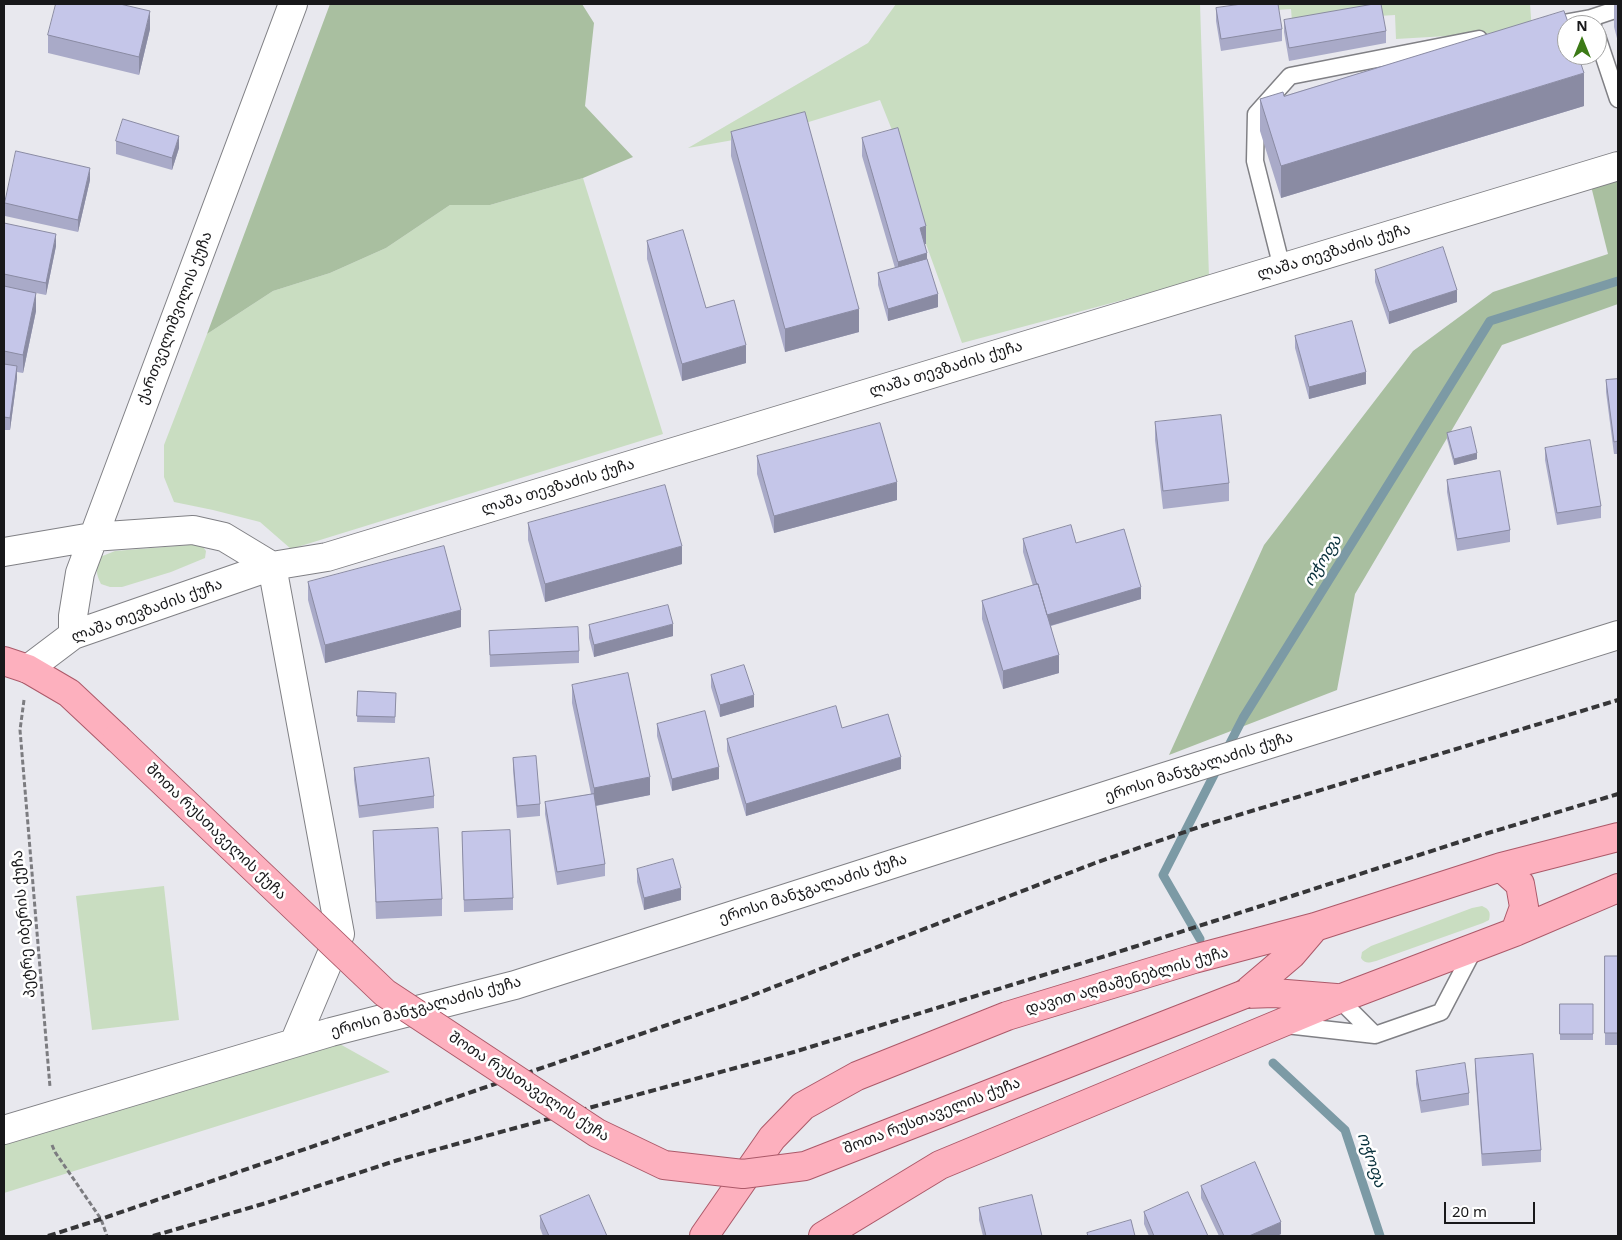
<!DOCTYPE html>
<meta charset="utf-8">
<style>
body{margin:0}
#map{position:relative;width:1622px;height:1240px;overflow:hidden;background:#e8e8ee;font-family:"Noto Sans",sans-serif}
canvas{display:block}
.frame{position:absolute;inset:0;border:5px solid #18181a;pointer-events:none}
.north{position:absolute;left:1557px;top:15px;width:50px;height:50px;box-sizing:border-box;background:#fff;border:1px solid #a3a3a3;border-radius:50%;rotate:0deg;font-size:14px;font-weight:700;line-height:20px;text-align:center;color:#18181a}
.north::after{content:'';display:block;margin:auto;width:18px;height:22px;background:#3c7a16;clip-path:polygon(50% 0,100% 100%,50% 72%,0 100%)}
.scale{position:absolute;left:1444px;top:1202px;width:91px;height:22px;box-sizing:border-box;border:2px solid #18181a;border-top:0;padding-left:6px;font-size:15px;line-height:18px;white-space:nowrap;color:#18181a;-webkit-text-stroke:4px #fff;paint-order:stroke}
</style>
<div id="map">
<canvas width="1622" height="1240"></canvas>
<div class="frame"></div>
<div class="north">N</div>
<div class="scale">20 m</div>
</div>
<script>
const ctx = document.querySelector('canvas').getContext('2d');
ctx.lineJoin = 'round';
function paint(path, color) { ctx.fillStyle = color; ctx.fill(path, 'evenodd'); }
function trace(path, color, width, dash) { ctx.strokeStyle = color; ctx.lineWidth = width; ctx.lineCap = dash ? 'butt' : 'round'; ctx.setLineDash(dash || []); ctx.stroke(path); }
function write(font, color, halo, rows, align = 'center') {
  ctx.font = font + ' "Noto Sans","Noto Sans Georgian",sans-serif'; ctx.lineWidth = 5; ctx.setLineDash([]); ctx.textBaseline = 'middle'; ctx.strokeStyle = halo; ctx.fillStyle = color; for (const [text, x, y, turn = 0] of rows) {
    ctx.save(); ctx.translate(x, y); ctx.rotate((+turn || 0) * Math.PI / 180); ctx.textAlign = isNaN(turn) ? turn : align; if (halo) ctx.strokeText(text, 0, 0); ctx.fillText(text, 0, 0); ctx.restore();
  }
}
paint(new Path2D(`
 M896,4H1200L1209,277L962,343L926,244L898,145L880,100L773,133L688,148L868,43Z
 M1244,4H1530L1532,31L1396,39L1395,15L1292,21L1291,9L1245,12Z
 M583,178L663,434L291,549L260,522L213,510L174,502L164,477V445L207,334L273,291L330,273L386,248L450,205H490Z
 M201,544L206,551L205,558L171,572L122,587H110L101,584C96,574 95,567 100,557L115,551Z
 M164,886L179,1020L92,1030L76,896Z
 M1482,906C1489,909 1491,912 1489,920L1483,923L1376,961C1369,963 1365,964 1361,958L1362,952L1371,946L1472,908Z
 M338,1043L390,1072L4,1193V1143Z`), '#c9ddc1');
paint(new Path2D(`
 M330,4H582L594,23L585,106L633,157L583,178L490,205H450L386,248L330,273L273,291L207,334Z
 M1618,178V304L1502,345L1355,594L1337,690L1169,755L1264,545L1413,351L1493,292L1608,254L1591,186Z`), '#a9bfa0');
trace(new Path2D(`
 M1226,751L1243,718L1490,321L1618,281
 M1200,939L1163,875L1218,767
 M1273,1063L1345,1130L1380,1236`), '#7c9aa5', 9);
const lane = new Path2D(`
 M1593,25L1591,18L1618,9
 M1547,26L1591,18
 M1597,36L1618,99
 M1282,268L1255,161L1256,114L1290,76L1479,39
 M1339,999L1375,1035
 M1286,1025L1375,1035L1441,1012L1475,947`);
const street = new Path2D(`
 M4,552L92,537L193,530L224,537L272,566
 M272,566L340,934L294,1043
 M73,635V616L80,573L293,4
 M28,669L73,635L272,566L327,557L1618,166
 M4,1130L331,1032L515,985L1161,778L1618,635`);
const primary = new Path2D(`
 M4,661L28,669L69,693L117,738
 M1501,867L1520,884L1524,907L1515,932
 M1245,994L1292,954L1315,927
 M1245,994L1274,993L1336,998
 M704,1236L772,1138L803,1106L857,1076L1007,1016L1194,959L1315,927L1501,867L1618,837
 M823,1236L940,1165L1339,999L1515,932L1618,888`);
trace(lane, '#808085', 19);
trace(street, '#808085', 30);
trace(primary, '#ac5969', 30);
trace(new Path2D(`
 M24,700L20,730L50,1087
 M52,1145L55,1152L101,1219L107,1236`), '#7c7c80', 3, [5, 2.5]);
trace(lane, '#fff', 16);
trace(street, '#fff', 28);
trace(primary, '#fdb0be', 28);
trace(new Path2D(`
 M48,1236L101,1219L740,1000L1095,863L1202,826L1618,700
 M153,1236L266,1203L398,1160L794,1052L1115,953L1478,836L1618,794`), '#363638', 4, [8, 4]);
const primaryBridge = new Path2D(`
 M117,738L385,993L597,1133L664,1165L743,1174L805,1166L1245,994`);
trace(primaryBridge, '#ac5969', 30, []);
trace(primaryBridge, '#fdb0be', 28);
paint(new Path2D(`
 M1614,4H1618V42L1614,27Z
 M1216,8L1282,29V41L1221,51L1216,21Z
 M1284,20L1386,31V43L1289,61L1284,32Z
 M150,29L139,75L48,53V35Z
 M1284,96L1584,106L1281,198L1260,131V99Z
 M731,132L859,332L785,352L731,156Z
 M862,138L926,244H925L927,259L938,307L888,321L878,285V273L895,268L862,156Z
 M116,141L179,148L172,170L116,154Z
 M90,180L78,232L5,216V203Z
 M4,223L56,246L46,295L36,293V311L23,373L17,372V378L10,430H4Z
 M647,241L706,308L746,363L682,381L647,259Z
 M1375,270L1457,302L1389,324L1375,282Z
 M1295,336L1366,384L1309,399L1295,348Z
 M1618,379V454H1614L1606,392V380Z
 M1155,422L1229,483V501L1163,509L1155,440Z
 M1447,433L1477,459L1454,465L1447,439Z
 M1545,448L1601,506V518L1557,525L1545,460Z
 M757,456L897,500L774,533L757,474Z
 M1447,480L1510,530V542L1457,551L1447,492Z
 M528,523L682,564L545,602L528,540Z
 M1023,539L1076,543L1141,599L1051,626L1059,673L1003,689L982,619V601L1033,586L1023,552Z
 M308,582L461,627L325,663L308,600Z
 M589,625L673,636L594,657L589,638Z
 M489,631L579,651V663L490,667Z
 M711,675L754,707L720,717L711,687Z
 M572,685L650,795L596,806L605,864V876L557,885L545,814V802L591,794L572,703Z
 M358,691L396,693L395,723L357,722Z
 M657,724L719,779L672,791L657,736Z
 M842,728L901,769L746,816L727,751V739Z
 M513,758L540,804V816L517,818L513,770Z
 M354,768L434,796V808L359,818L354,780Z
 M373,831L442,899V916L376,919Z
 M462,832L513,898V910L464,912Z
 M637,869L681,900L644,910L637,882Z
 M1605,956H1618V1045H1605Z
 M1560,1004H1593V1040H1560Z
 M1475,1059L1541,1150V1162L1482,1166L1475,1071Z
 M1416,1071L1469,1093V1105L1421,1113L1416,1084Z
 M1201,1186L1281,1234L1277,1236H1219L1201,1198Z
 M979,1208L1042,1236H983L979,1220Z
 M1144,1212L1208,1236H1149L1144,1224Z
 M540,1216L607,1236H543L540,1228Z`), '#a9aac8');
paint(new Path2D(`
 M150,11V29L139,75V57Z
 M1584,73V106L1281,198V166Z
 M179,136V148L172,170V158Z
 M90,168V180L78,232V220Z
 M926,226V244L920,245V228Z
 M56,234V246L46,295V283Z
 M927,253V271L898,280V262Z
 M1457,290V302L1389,324V312Z
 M36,293V311L23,373V355Z
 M938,294V307L888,321V309Z
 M859,309V332L785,352V329Z
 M746,345V363L682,381V364Z
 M17,366V378L10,430V418Z
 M1366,372V384L1309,399V387Z
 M1477,453V459L1454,465V459Z
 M897,482V500L774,533V516Z
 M682,546V564L545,602V584Z
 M1141,587V599L1046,627V615Z
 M461,610V627L325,663V645Z
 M673,624V636L594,657V645Z
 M1059,655V673L1003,689V671Z
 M754,695V707L720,717V705Z
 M901,757V769L746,816V804Z
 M719,767V779L672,791V779Z
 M650,777V795L594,806V788Z
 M681,888V900L644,910V898Z
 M1281,1222V1234L1277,1236H1249Z`), '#8a8ba3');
const building = new Path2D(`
 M56,4H120L150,11L139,57L48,35Z
 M1242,4H1278L1282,29L1221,39L1216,8Z
 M1374,4H1381L1386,31L1289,48L1284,20Z
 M1564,11L1569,25H1567V55H1578L1584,73L1281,166L1260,99L1283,92L1284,96Z
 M805,112L859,309L785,329L731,132Z
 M123,119L179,136L172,158L116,141Z
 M898,128L926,226L920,228L927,253L898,262L862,138Z
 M16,151L90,168L78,220L5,203Z
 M4,223L56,234L46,283L4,274Z
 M683,230L706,308L734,300L746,345L682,364L647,241Z
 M1443,247L1457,290L1389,312L1375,270Z
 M927,259L938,294L888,309L878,273Z
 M4,286L36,293L23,355L4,351Z
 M1352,321L1366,372L1309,387L1295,336Z
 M4,364L17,366L10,418L4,417Z
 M1618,379V441L1614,442L1606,380Z
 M1221,415L1229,483L1163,491L1155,422Z
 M880,423L897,482L774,516L757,456Z
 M1471,427L1477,453L1454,459L1447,433Z
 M1590,440L1601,506L1557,513L1545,448Z
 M1500,471L1510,530L1457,539L1447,480Z
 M665,485L682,546L545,584L528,523Z
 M1071,525L1076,543L1124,529L1141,587L1047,615L1038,584L1037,585L1023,539Z
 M444,546L461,610L325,645L308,582Z
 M1038,584L1059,655L1003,671L982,601Z
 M668,605L673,624L594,645L589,625Z
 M578,627L579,651L490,655L489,631Z
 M744,665L754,695L720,705L711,675Z
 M628,673L650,777L594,788L572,685Z
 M358,691L396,693L395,717L357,716Z
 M836,706L842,728L888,714L901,757L746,804L727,739Z
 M705,711L719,767L672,779L657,724Z
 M536,756L540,804L517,806L513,758Z
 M429,758L434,796L359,806L354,768Z
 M594,794L605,864L557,872L545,802Z
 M438,828L442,899L376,902L373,831Z
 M510,830L513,898L464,900L462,832Z
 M673,859L681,888L644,898L637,869Z
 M1605,956H1618V1033H1605Z
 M1560,1004H1593V1034H1560Z
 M1533,1054L1541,1150L1482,1154L1475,1059Z
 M1465,1063L1469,1093L1421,1101L1416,1071Z
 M1255,1162L1281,1222L1249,1236H1224L1201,1186Z
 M1188,1192L1208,1236H1154L1144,1212Z
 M589,1195L607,1236H549L540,1216Z
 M1032,1195L1042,1236H986L979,1208Z
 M1131,1220L1135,1236H1088L1087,1233Z`);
paint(building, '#c5c6e9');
trace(building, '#8a8ba3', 1);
write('15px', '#18181a', '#fff', [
 ["ლაშა თევზაძის ქუჩა",1334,252,-17],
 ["ქართველიშვილის ქუჩა",175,318,-69],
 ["ლაშა თევზაძის ქუჩა",946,369,-17],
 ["ლაშა თევზაძის ქუჩა",558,487,-17],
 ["ლაშა თევზაძის ქუჩა",147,611,-20],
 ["ეროსი მანჯგალაძის ქუჩა",1199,767,-18],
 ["შოთა რუსთაველის ქუჩა",216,832,44],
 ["ეროსი მანჯგალაძის ქუჩა",813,889,-18],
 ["პეტრე იბერის ქუჩა",24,924,-95],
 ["დავით აღმაშენებლის ქუჩა",1127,981,-16],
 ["ეროსი მანჯგალაძის ქუჩა",426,1007,-15],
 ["შოთა რუსთაველის ქუჩა",529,1087,33],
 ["შოთა რუსთაველის ქუჩა",932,1116,-21]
]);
write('italic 16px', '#08303b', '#fff', [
 ["ოჭოფა",1323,561,-58],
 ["ოჭოფა",1371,1160,71]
]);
</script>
